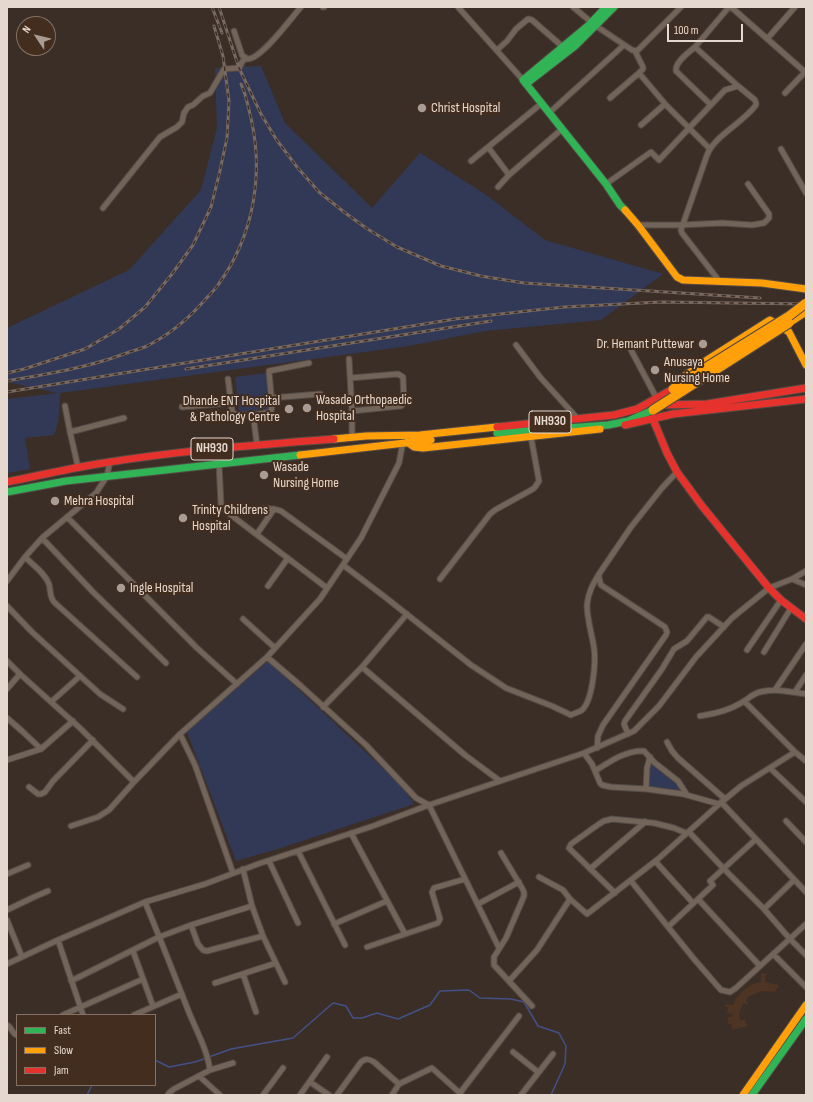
<!DOCTYPE html>
<style>
body{margin:0}
#map{position:relative;width:813px;height:1102px;overflow:hidden;background:#3a2e27;font-family:"Sofia Sans Condensed",sans-serif}
canvas{display:block}
.frame{position:absolute;inset:0;border:8px solid #e5d8cf;pointer-events:none}
.legend{position:absolute;left:16px;top:1014px;width:140px;height:72px;box-sizing:border-box;background:#422d1f;border:1px solid #837165;margin:0;padding:5px 7px;list-style:none;font-size:12px;color:#e5d8cf}
.legend li{display:flex;align-items:center;gap:8px;height:20px}
.legend b{width:20px;border:1px solid #837165}
.north{position:absolute;left:16px;top:16px;width:40px;height:40px;box-sizing:border-box;background:#422d1f;border:1px solid #837165;border-radius:50%;rotate:305deg;font-size:11px;font-weight:700;line-height:16px;text-align:center;color:#e5d8cf}
.north::after{content:'';display:block;margin:auto;width:14px;height:18px;background:#a99c94;clip-path:polygon(50% 0,100% 100%,50% 72%,0 100%)}
.scale{position:absolute;left:667px;top:24px;width:76px;height:18px;box-sizing:border-box;border:2px solid #e5d8cf;border-top:0;padding-left:5px;font-size:12px;line-height:14px;white-space:nowrap;color:#e5d8cf;-webkit-text-stroke:3px #422d1f;paint-order:stroke}
</style>
<div id="map">
<canvas width="813" height="1102"></canvas>
<div class="frame"></div>
<ul class="legend">
<li><b style="height:5px;background:#30b455"></b>Fast</li>
<li><b style="height:5px;background:#ff9f0a"></b>Slow</li>
<li><b style="height:5px;background:#e5322d"></b>Jam</li>
</ul>
<div class="north">N</div>
<div class="scale">100 m</div>
</div>
<script>
const ctx = document.querySelector('canvas').getContext('2d');
ctx.lineJoin = 'round';
function paint(path, color) { ctx.fillStyle = color; ctx.fill(path, 'evenodd'); }
function trace(path, color, width, dash) { ctx.strokeStyle = color; ctx.lineWidth = width; ctx.lineCap = dash ? 'butt' : 'round'; ctx.setLineDash(dash || []); ctx.stroke(path); }
function write(font, color, halo, rows, align = 'center') {
  ctx.font = font + ' "Sofia Sans Condensed",sans-serif'; ctx.lineWidth = 4; ctx.setLineDash([]); ctx.textBaseline = 'middle'; ctx.strokeStyle = halo; ctx.fillStyle = color; for (const [text, x, y, turn = 0] of rows) {
    ctx.save(); ctx.translate(x, y); ctx.rotate((+turn || 0) * Math.PI / 180); ctx.textAlign = isNaN(turn) ? turn : align; if (halo) ctx.strokeText(text, 0, 0); ctx.fillText(text, 0, 0); ctx.restore();
  }
}
paint(new Path2D(`
 M766,973L765,982L779,985L775,992L761,991L748,997L746,1001L748,1003L747,1005L744,1003L743,1004L739,1014L740,1021L745,1019L747,1026L732,1030L731,1024H728V1017H732V1014L727,1013L728,1007H725L726,1004L733,1005L737,997L746,988L753,984L761,982V974Z`), '#4d3423');
paint(new Path2D(`
 M261,66L285,123L372,208L420,153L485,194L545,240L663,274L601,320L485,331L409,346L60,393C59,407 60,422 54,435L25,438L30,469L7,473V399L58,393L7,382V328L129,270L201,190L217,128L215,68Z
 M267,373L271,409L239,412L235,377Z
 M268,661L403,787L414,804L281,848L236,861L187,732Z
 M651,760L677,783L684,792L648,788V766Z`), '#323957');
trace(new Path2D(`
 M155,1060L169,1067L195,1062L231,1049L293,1038L333,1003L346,1006L353,1018H362L377,1013L398,1019L430,1005L440,991L469,990L480,998L511,999L524,1002L538,1026L559,1033L566,1046L565,1064L551,1095
 M87,1095L92,1085`), '#435187', 1.5);
const street = new Path2D(`
 M323,7H324
 M458,7L523,80
 M573,7L596,26L632,50L637,51L681,7
 M731,7L805,72
 M234,31L242,55L247,59C261,60 291,18 301,7
 M767,39L795,7
 M695,47C688,53 675,62 676,71L711,105
 M497,50L507,41L516,29L528,19L532,20L563,47
 M639,73L666,105L710,149
 M785,93L806,71
 M610,98L639,73L643,69V67L635,51
 M549,113L624,45
 M641,125L665,104
 M488,147L509,175
 M781,149L806,193
 M471,161L542,103
 M606,184L651,152L659,160L725,90L738,86L695,47L729,7
 M498,187L510,174L562,129
 M103,208L160,137L177,127L182,122L184,113L188,107L193,105L203,96L210,93L224,69L239,68L245,57
 M638,225H681L722,223L752,225L764,223L769,218V214L748,184
 M720,282L682,233L681,230L707,155C715,135 743,123 756,105V103L755,100L738,86
 M516,345L540,377L578,419
 M631,350L657,399
 M349,359L352,411V437
 M350,378L398,374L403,377L404,403L401,406L352,411
 M228,379L232,411L234,414C242,416 263,415 271,411L272,406L269,371L309,363
 M271,398L320,394
 M65,406L70,432L78,467
 M182,407L231,403
 M253,414L257,445
 M70,432L124,418
 M219,463L221,505L223,509L327,588
 M227,512C242,510 268,506 281,511L347,559
 M67,517L197,648L237,684
 M257,534L274,509
 M42,538L93,592L166,663
 M25,557C33,565 45,573 49,584C51,590 49,596 54,602L137,677
 M343,565L385,597L471,665L506,688L552,706L571,715C574,713 580,712 582,710C593,700 596,661 594,648C592,634 587,620 587,605C588,593 593,584 599,574
 M440,579L490,514L495,510L533,489L535,487L539,481L531,437
 M792,579L806,585
 M7,581L25,557L42,538L96,493L107,476L110,461
 M268,586L288,558
 M7,606L32,632L100,694L123,709
 M243,619L275,648
 M747,650L781,600
 M764,652L791,608
 M267,657L301,686L366,745L416,798L429,805L499,948
 M7,661L20,674L7,689
 M362,667L465,755L500,781
 M20,674L81,729L134,782
 M775,690L806,644
 M795,692L806,675
 M744,701L795,752
 M51,702L80,676
 M323,707L362,667L407,614
 M700,716C714,714 728,711 741,703C747,700 752,694 760,692C775,688 791,692 806,694
 M7,718L22,731L41,749
 M628,734L624,724L625,721L662,669L674,649L687,641L707,617H709L724,627
 M667,742L672,751L678,758L725,799
 M597,748L598,736L603,725L666,635L667,632L665,627L601,585L599,578V574L631,527L662,488L677,472
 M584,753L592,764L600,783L602,785L611,787L646,789L683,794L719,804
 M7,760L41,749L73,721
 M770,768L806,802
 M595,771C609,762 626,750 644,751L655,763L678,781L687,795
 M29,787L38,794H41L45,792L53,781L93,740
 M646,789L647,768L650,757
 M721,802L806,892
 M786,821L806,842
 M71,826L98,817L109,810L134,782L180,734
 M689,832L724,869L764,909L790,939L806,955
 M351,833L405,934
 M298,851L345,945
 M501,853L522,888L524,892V896L506,938L494,957V965L532,1006
 M269,861L298,923
 M655,861L693,903
 M243,869L252,906L263,936L285,982
 M590,869L645,822
 M233,873L195,765L180,734L267,657L320,599L361,538L399,463L403,442
 M7,874L28,865
 M539,877L563,890L570,899L587,914L658,859L717,806L741,786L795,752L806,761
 M631,881L694,959L721,990L730,992L736,988L806,924
 M615,893L572,851L569,848L571,844L599,824L604,821L612,819L654,823L674,828L686,833
 M698,899L760,966
 M145,902C160,938 174,974 188,1010C196,1030 207,1049 210,1070
 M478,904L519,882
 M764,909L794,880
 M7,910L34,897L48,891
 M7,920L22,957
 M334,924L387,901
 M191,925L198,944L203,950L207,951L263,936
 M668,927L713,885L710,881L756,839
 M58,940L83,1015
 M367,947L438,923L440,919L432,892L434,888L465,879
 M133,951L153,1006
 M773,954L806,987
 M7,964L58,940L145,902L205,884L258,864L373,826L429,805L584,753L634,731L659,706L696,657L732,618L769,588L792,579L806,571
 M243,974L256,1012
 M71,981L159,937L191,925L252,906
 M509,981L537,950L570,899
 M215,983L276,963
 M63,1015L143,979
 M134,1015L182,994
 M7,1025C12,1027 12,1034 17,1035
 M513,1052L538,1072
 M199,1076L220,1095
 M310,1082L329,1095
 M460,1093L519,1016
 M168,1095L169,1093L174,1089L210,1070L233,1063
 M263,1095L283,1068
 M300,1095L327,1057
 M337,1095L361,1062C366,1058 369,1059 374,1062L399,1084
 M392,1095L399,1084L432,1068L461,1094
 M521,1095L553,1054`);
const fast = new Path2D(`
 M606,7L589,25L523,80L606,184L620,205L625,210
 M526,84L575,46L614,7
 M497,433L608,425L628,421L653,410
 M7,492L66,481L300,455
 M752,1095L806,1019`);
const slow = new Path2D(`
 M625,210L638,225L677,277L683,280L762,283L806,289
 M789,323L806,312
 M683,377L707,360L770,320L789,332L806,365
 M334,439L366,436L420,435L497,427
 M407,442L414,447L423,448L600,429
 M300,455L431,440
 M743,1095L806,1005`);
const jam = new Path2D(`
 M658,405L707,404L806,388
 M653,419L667,453L677,472L702,506L769,588L781,600L806,619
 M625,425L673,414L806,399
 M497,427L614,415L637,409L673,389
 M7,482C37,476 67,469 97,464C175,451 254,445 334,439`);
trace(street, '#544a44', 7);
trace(fast, '#544a44', 9);
trace(slow, '#544a44', 9);
trace(jam, '#544a44', 9);
trace(street, '#726459', 5);
trace(fast, '#30b455', 7);
trace(slow, '#ff9f0a', 7);
trace(jam, '#e5322d', 7);
const rail = new Path2D(`
 M212,7L222,33
 M219,7L239,68L261,114L276,139L297,167L319,192L344,212L366,228L397,247L441,266L481,276L524,283L760,298
 M186,369L491,321
 M7,373L24,369L85,349L119,329L145,307L172,274L193,245L211,207L219,175L227,138L229,101L223,56L214,26
 M7,381C47,374 86,368 124,354C132,351 140,349 147,346C169,335 188,319 204,301C208,296 214,291 218,285C255,234 265,170 249,110C247,101 245,92 241,84
 M7,392L455,319L564,307L661,302L806,304`);
trace(rail, '#766a62', 3);
trace(rail, '#422d1f', 1.5, [4.5]);
const slowBridge = new Path2D(`
 M673,389L689,378L789,316L806,303
 M653,410L789,323`);
trace(slowBridge, '#544a44', 11, []);
trace(slowBridge, '#ff9f0a', 9);
for (const [x, y, r, color] of [
 [422,108,5,"#a99c94"],
 [703,344,5,"#a99c94"],
 [655,370,5,"#a99c94"],
 [307,408,5,"#a99c94"],
 [289,409,5,"#a99c94"],
 [264,475,5,"#a99c94"],
 [55,501,5,"#a99c94"],
 [183,518,5,"#a99c94"],
 [121,588,5,"#a99c94"]
]) { const dot = new Path2D(); dot.arc(x, y, r, 0, 2 * Math.PI); ctx.fillStyle = color; ctx.fill(dot); trace(dot, '#422d1f', 1.5); }
for (const [x, y, w] of [
 [550,422,42],
 [212,449,42]
]) { const box = new Path2D(); box.roundRect(x - w / 2, y - 11, w, 22, 3); ctx.fillStyle = '#422d1f'; ctx.fill(box); trace(box, '#e5d8cf', 1); }
write('bold 13px', '#e5d8cf', null, [
 ["NH930",550,422],
 ["NH930",212,449]
]);
write('14px', '#e5d8cf', '#422d1f', [
 ["Christ Hospital",431,108],
 ["Dr. Hemant Puttewar",694,344,"right"],
 ["Anusaya",664,362],
 ["Nursing Home",664,378],
 ["Wasade Orthopaedic",316,400],
 ["Hospital",316,416],
 ["Dhande ENT Hospital",280,401,"right"],
 ["& Pathology Centre",280,417,"right"],
 ["Wasade",273,467],
 ["Nursing Home",273,483],
 ["Mehra Hospital",64,501],
 ["Trinity Childrens",192,510],
 ["Hospital",192,526],
 ["Ingle Hospital",130,588]
], 'left');
</script>
